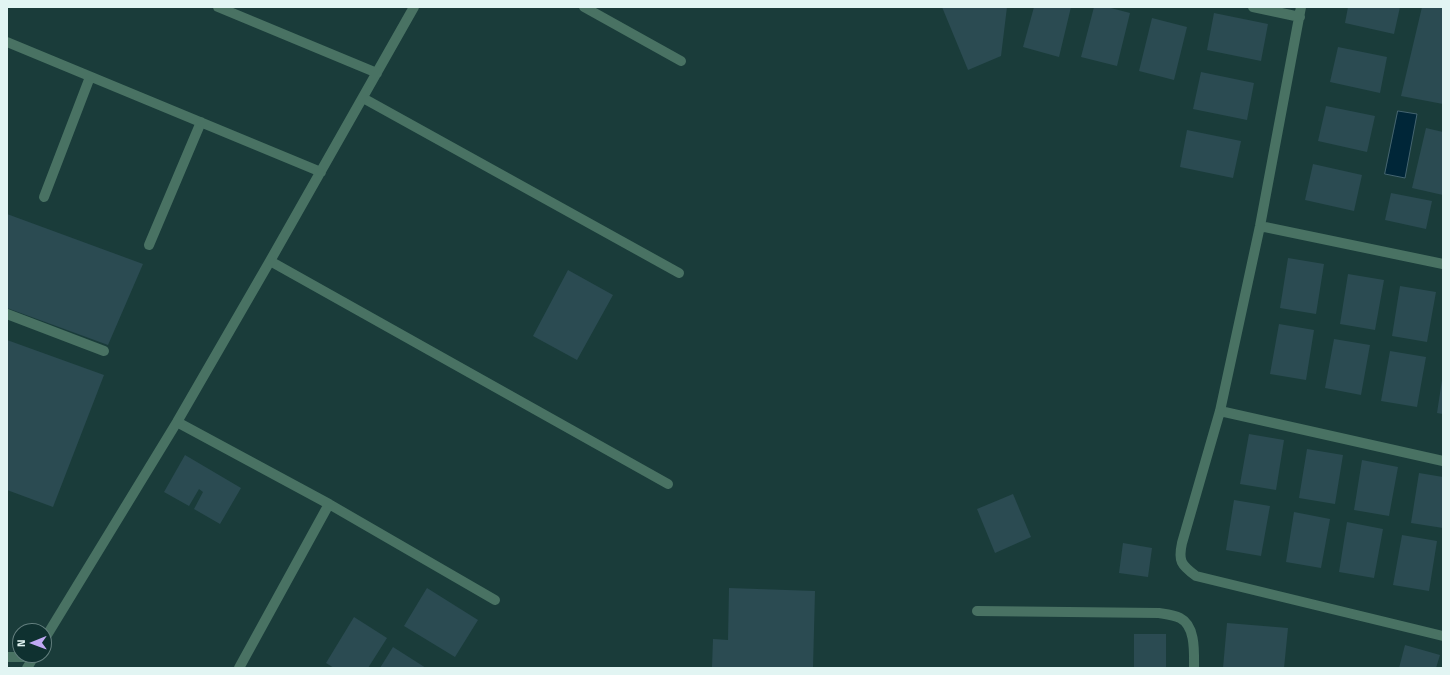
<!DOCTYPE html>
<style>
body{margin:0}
#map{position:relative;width:1450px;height:675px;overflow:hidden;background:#1a3c3a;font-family:"Titillium Web",sans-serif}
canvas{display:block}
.frame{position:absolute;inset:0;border:8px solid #e2f5f3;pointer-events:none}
.north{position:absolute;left:12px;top:623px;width:40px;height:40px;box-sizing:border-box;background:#0f3130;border:1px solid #637f7e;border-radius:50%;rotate:269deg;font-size:11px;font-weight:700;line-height:16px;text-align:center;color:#e2f5f3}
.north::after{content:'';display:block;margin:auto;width:14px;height:18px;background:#bfa9f4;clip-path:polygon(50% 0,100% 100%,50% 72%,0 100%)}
</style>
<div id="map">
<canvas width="1450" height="675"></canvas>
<div class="frame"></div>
<div class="north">N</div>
</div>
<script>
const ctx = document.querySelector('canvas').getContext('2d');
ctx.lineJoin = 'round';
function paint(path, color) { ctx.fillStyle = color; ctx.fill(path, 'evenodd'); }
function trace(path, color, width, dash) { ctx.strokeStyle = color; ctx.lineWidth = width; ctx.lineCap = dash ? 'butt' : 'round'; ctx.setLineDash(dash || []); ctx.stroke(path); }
const water = new Path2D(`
 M1398,111L1417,114L1405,178L1385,174Z`);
paint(water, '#002638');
trace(water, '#446470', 1);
paint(new Path2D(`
 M942,7H1007L1001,56L968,70Z
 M1034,7H1071L1059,57L1023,47Z
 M1094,7H1107L1130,13L1117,66L1081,57Z
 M1348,7H1400L1394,34L1345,23Z
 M1422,7L1443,8V104L1401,96Z
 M1214,13L1268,24L1261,61L1207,50Z
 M1152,18L1187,27L1174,80L1139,71Z
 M1338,47L1387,57L1380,93L1330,82Z
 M1201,72L1254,83L1247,120L1193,109Z
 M1326,106L1375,116L1367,152L1318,141Z
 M1426,128L1443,132V195L1412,188Z
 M1187,130L1241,141L1233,178L1180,167Z
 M1313,164L1362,175L1354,211L1305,200Z
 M1391,193L1432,201L1426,229L1385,220Z
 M7,214L143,264L108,345L7,308Z
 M1288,258L1324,264L1316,314L1280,308Z
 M568,270L613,295L577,360L533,336Z
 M1348,274L1384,280L1375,330L1340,324Z
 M1400,286L1436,292L1427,342L1392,336Z
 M1279,324L1314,330L1306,380L1270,374Z
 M1334,339L1370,345L1361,395L1325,388Z
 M7,340L104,375L53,507L7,490Z
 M1390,351L1426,357L1417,407L1381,401Z
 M1442,380L1443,381V414L1437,413Z
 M1249,434L1284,440L1276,490L1240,484Z
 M1307,449L1343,455L1335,504L1299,498Z
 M185,455L241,488L220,524L194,509L203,492L199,489L189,506L164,492Z
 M1362,460L1398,467L1389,516L1354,510Z
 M1419,473L1443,477V528L1411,523Z
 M1013,494L1031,537L995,553L977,509Z
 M1234,500L1270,506L1261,556L1226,550Z
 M1294,512L1330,519L1321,568L1286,562Z
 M1347,522L1383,529L1374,578L1339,572Z
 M1402,535L1437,541L1429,591L1393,585Z
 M1123,543L1152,548L1148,577L1119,573Z
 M427,588L478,620L455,657L404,626Z
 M729,588L815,591L813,668L712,667L713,639L728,640Z
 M354,617L387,638L368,668H334L326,663Z
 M1227,623L1288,628L1284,668H1223Z
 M1134,634H1166V668H1134Z
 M1405,645L1440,655L1436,668H1399Z
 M393,647L426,668H380Z`), '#2b4b52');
trace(new Path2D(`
 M218,7L377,73
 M584,7L681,61
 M1253,7L1300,17
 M1301,7L1260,226L1220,411L1182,543C1178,561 1181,565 1196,576L1443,636
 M7,42L321,172
 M363,98L679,273
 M44,197L90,77
 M1260,226L1443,264
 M149,245L201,122
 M270,261L668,484
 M7,314L104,351
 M1220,411L1443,461
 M177,422L329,504L495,600
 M977,611L1159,613C1165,614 1174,615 1180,618C1196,626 1194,653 1194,668
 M44,640L177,422L270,261L414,7
 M7,657H34
 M27,668L35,655
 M239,668L329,504`), '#497263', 10);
</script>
